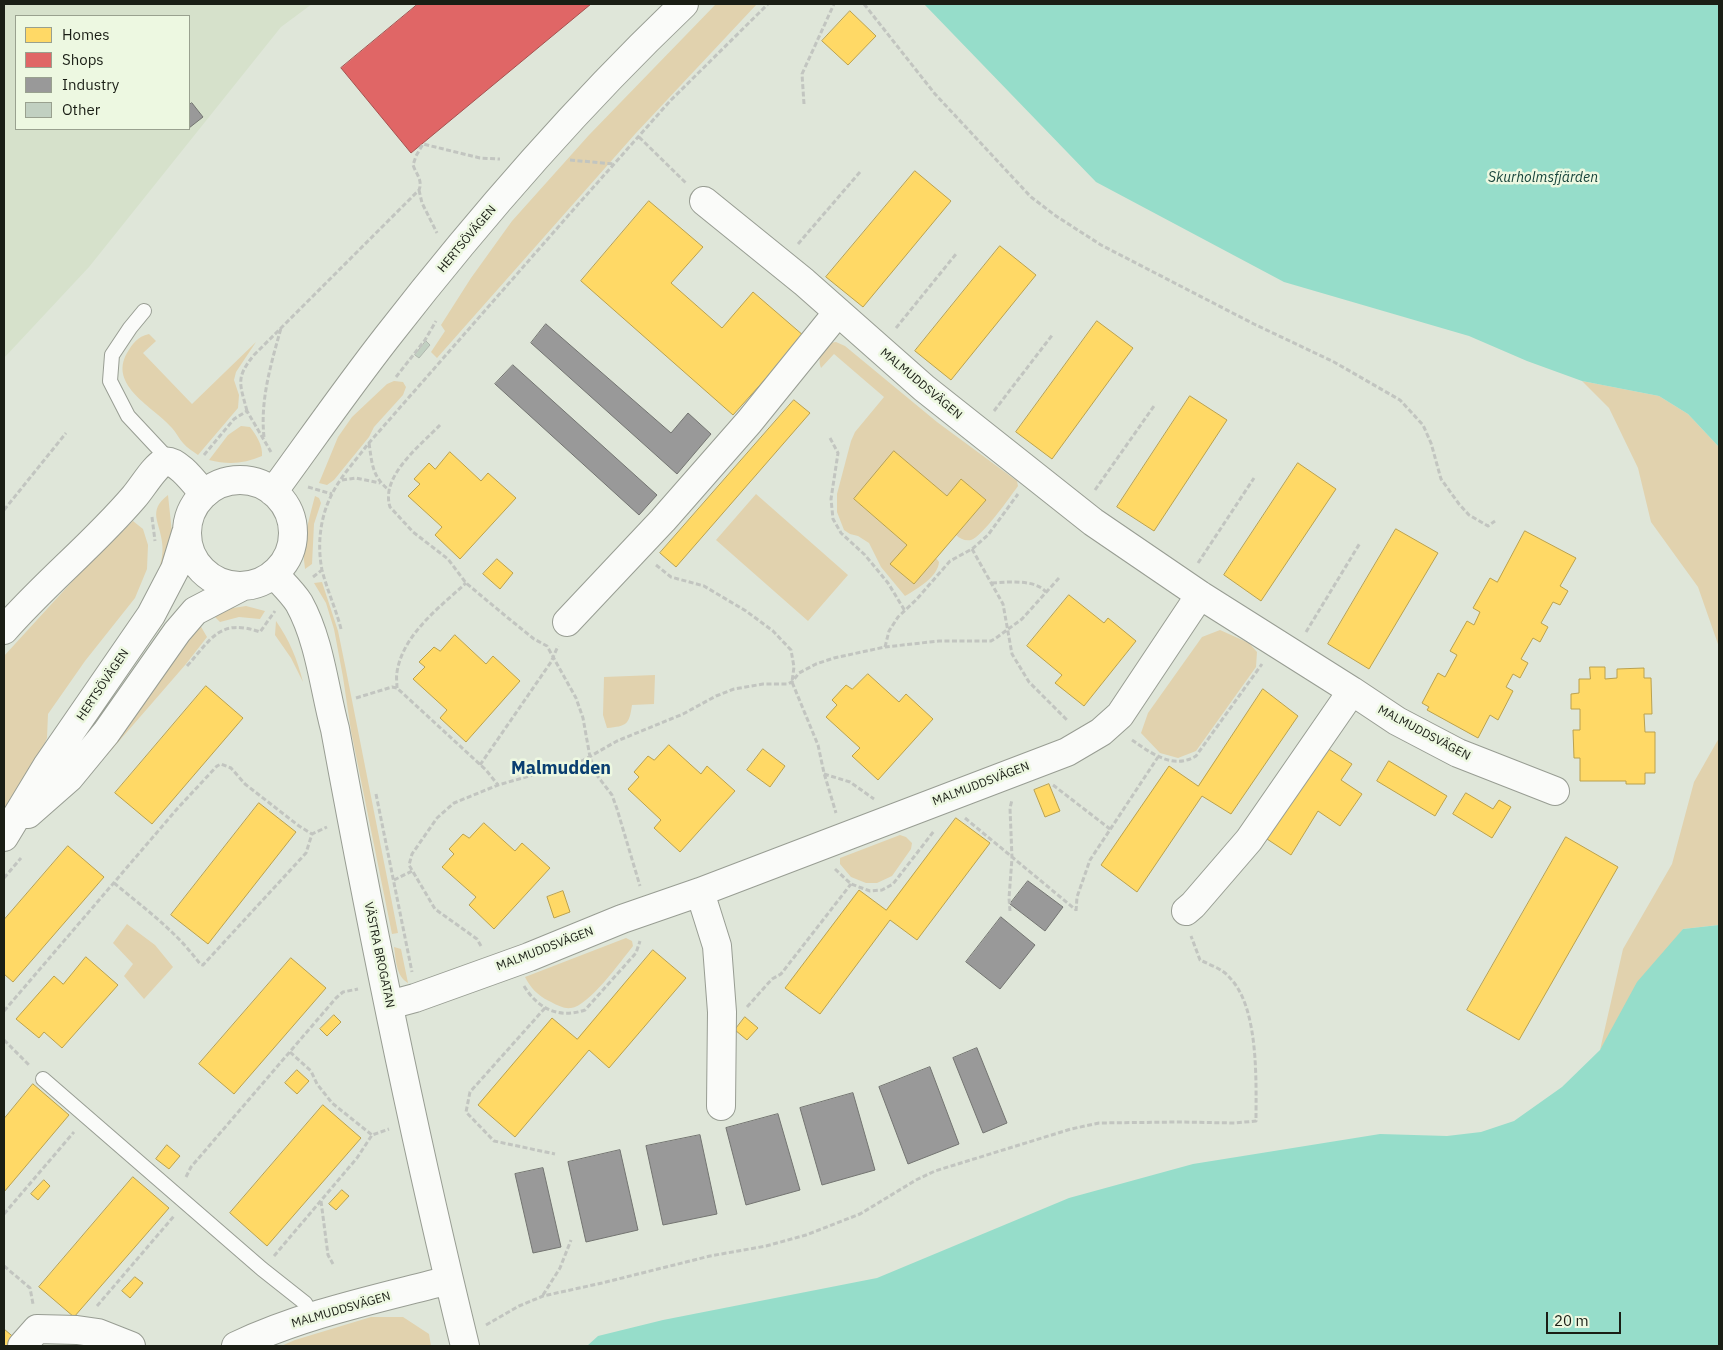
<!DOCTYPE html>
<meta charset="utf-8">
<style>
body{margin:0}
#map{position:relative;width:1723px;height:1350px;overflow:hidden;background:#dfe6d9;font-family:"IBM Plex Sans",sans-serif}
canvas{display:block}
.frame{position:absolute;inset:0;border:5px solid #1a1e15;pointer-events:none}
.legend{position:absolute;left:15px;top:15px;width:175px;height:115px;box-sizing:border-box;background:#edf8e1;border:1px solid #99a18f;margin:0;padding:6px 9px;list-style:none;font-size:15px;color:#1a1e15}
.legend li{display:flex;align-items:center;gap:10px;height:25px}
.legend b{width:25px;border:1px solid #99a18f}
.scale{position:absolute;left:1546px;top:1312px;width:75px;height:22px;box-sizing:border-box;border:2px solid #1a1e15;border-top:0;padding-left:6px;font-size:15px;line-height:18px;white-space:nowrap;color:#1a1e15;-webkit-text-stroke:4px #edf8e1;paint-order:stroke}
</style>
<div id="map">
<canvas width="1723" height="1350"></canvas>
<div class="frame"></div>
<ul class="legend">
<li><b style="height:14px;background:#ffd966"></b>Homes</li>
<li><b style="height:14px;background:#e06666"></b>Shops</li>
<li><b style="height:14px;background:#999"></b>Industry</li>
<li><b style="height:14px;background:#c1d0c1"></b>Other</li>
</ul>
<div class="scale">20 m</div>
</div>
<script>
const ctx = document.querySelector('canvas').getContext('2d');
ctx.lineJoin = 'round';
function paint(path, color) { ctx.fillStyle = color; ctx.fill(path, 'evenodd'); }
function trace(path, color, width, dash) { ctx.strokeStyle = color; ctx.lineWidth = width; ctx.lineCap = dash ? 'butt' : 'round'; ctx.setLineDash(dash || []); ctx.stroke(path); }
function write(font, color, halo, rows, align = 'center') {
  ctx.font = font + ' "IBM Plex Sans",sans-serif'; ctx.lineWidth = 5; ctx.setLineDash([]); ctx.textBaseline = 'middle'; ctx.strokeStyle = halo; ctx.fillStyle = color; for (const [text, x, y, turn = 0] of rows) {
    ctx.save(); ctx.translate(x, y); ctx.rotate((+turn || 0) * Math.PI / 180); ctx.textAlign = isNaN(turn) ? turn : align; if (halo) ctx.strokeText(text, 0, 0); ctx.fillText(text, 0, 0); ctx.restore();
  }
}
paint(new Path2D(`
 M4,4H312L281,27L89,267L4,358ZM16,16H189V129H16Z`), '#d6e1cb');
paint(new Path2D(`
 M716,4H757L636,133L437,358L431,352L445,331L441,325L471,278L512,221L589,135Z
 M149,334L156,341L143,353L192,404L256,342L236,372L234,380L239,395L238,408L198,455C193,451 187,448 183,443C179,439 176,432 172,428C154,407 108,386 127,353C133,343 137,337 149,334Z
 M836,342L845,346L937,422L1017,481L1018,486C1010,497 982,537 971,540C965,541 960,539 956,535L986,500L961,479L947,496L894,452L854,499L907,545L891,564L914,584L936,558L939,562C938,577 917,589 905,596L881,567L869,543L858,536L850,534L844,530L837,512V494L851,441L855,432L884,397L834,354L821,368C817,358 822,351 829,343Z
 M394,381L403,382L406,387L403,395L374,427L369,437L334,480L327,485L319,483L338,437L352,417L387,384Z
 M1582,381L1659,396L1688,414L1719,447V647L1698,587L1651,522L1638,468L1609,408Z
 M241,426L250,427C256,435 263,445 262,456C244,464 228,465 209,460L228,435Z
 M756,494L848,575L808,621L716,540Z
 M168,495L172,533L169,556L156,578C160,566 164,555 162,542C160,522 147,511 168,495Z
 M315,496L319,498L321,503L314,524L312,564L305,569C301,545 309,519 315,496Z
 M133,521L143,529L148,545L147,569L135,598L85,661L48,714L47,738L28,781L4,812V656L79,574Z
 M322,582L338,631L346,670L398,933L392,934L351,731L343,677L334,629L326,603L314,583Z
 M246,606L265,611L260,619L239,617L220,622L213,615L227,609Z
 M276,621C290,641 297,659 303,682L291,658L275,635Z
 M200,625L207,637L186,664L107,755L100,759Z
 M1220,630L1249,643L1257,652L1256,667L1196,751L1178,758L1160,753L1141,733L1148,713L1202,637Z
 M655,675L654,704L632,705C629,725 627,726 607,728L603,715L604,677Z
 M1719,738V925L1683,929L1600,1050L1623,949L1672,864L1694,782Z
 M900,835L906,837L912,843L911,849L892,876L877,883H866L851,877L840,864V858Z
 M127,924L155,945L173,967L144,999L124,976L133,964L113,943Z
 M626,938L632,941L633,946C621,961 589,1006 571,1008C563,1009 555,1004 549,1001C538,996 530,987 525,977Z
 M394,947L401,949L408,983C396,976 396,960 394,947Z
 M371,1317H403L429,1334L431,1346H281L295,1340Z`), '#e1d2ae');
paint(new Path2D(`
 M924,4H1719V447L1688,414L1659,396L1582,381L1527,361L1469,336L1284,282L1096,182Z
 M1719,925V1346H587L598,1336L663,1320L877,1278L1069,1198L1193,1164L1380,1134L1447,1136L1481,1132L1514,1121L1562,1087L1600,1050L1637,982L1683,929Z`), '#96ddca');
const homes = new Path2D(`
 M850,11L876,36L848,65L822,41Z
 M915,171L951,201L863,307L826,277Z
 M649,201L703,247L671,283L722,328L753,292L804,336L733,415L581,281Z
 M1000,246L1036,275L951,380L915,351Z
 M1097,321L1133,348L1052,459L1016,432Z
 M1190,396L1227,420L1154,531L1117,507Z
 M794,400L810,413L676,567L660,553Z
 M894,451L947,496L961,479L986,500L914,584L890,564L907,545L854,499Z
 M450,452L481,481L488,473L516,498L460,559L435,535L442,527L408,496L420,484L414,479L429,463L435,469Z
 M1298,463L1336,489L1261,601L1224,575Z
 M1396,529L1438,553L1369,669L1328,644Z
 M1525,531L1576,558L1560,586L1568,591L1560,605L1553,602L1541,623L1548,627L1540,642L1533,638L1521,659L1528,663L1520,678L1513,674L1506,687L1513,691L1498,720L1490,715L1478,738L1427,710L1429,707L1422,703L1438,673L1445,677L1457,655L1450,651L1467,621L1474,625L1480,612L1473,608L1490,578L1497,582Z
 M497,559L513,573L500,589L483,574Z
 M1069,595L1104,623L1108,618L1136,641L1084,706L1055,683L1062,675L1027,646Z
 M455,635L486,664L493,656L520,681L466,742L440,718L447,710L413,679L425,667L419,662L434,647L440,651Z
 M1590,667H1605V679L1617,678V669L1644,668V678H1651L1652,714H1644L1645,732H1655V773H1645V784H1626V781H1580V758H1574L1573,730H1580V709H1571V694L1579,693V679H1590Z
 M868,674L899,702L906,694L933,719L878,780L852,756L860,748L826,717L837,705L832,700L846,685L852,689Z
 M206,686L243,718L152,824L115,793Z
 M1263,689L1298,716L1231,814L1202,796L1137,892L1101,865L1169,766L1198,786Z
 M669,745L701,774L707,766L735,791L680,852L654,828L661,820L628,789L639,777L634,772L648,756L654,760Z
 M1327,748L1352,764L1341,780L1362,794L1340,826L1318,811L1291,855L1267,839Z
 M763,749L785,766L770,787L747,770Z
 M1389,761L1447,796L1435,816L1377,781Z
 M1049,784L1060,811L1045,817L1034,790Z
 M1466,793L1493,809L1499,800L1511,807L1492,838L1453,814Z
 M259,803L296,832L208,944L171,915Z
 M956,818L990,843L917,940L890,920L820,1014L785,988L859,890L886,910Z
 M484,823L515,851L522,843L550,868L494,929L469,905L476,897L442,867L454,854L449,849L463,834L469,838Z
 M1566,837L1618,867L1519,1040L1467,1010Z
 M68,846L104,877L13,982L4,974V920Z
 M563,891L570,912L554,918L547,897Z
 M653,950L686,978L609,1068L589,1050L515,1137L478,1105L552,1018L577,1039Z
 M86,957L118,985L62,1048L44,1032L39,1038L16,1019L54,976L63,984Z
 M291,958L326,988L234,1094L199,1064Z
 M334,1015L341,1022L327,1036L320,1029Z
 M745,1017L758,1028L747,1040L735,1030Z
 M297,1070L309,1081L297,1094L285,1083Z
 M33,1084L69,1115L4,1192V1119Z
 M323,1105L361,1138L267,1246L230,1213Z
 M167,1145L180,1156L169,1169L156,1159Z
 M133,1177L169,1208L74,1317L39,1287Z
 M44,1180L50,1186L38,1200L31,1194Z
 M342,1190L349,1196L336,1210L329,1204Z
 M135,1277L143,1283L130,1298L122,1291Z
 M4,1329L17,1340L12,1346H4Z`);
paint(homes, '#ffd966');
trace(homes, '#baa14e', 1);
const shops = new Path2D(`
 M418,4H591L411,153L341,68Z`);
paint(shops, '#e06666');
trace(shops, '#a5504e', 1);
const industry = new Path2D(`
 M192,103L203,117L189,128V105Z
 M546,324L671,433L688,413L711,434L677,474L531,343Z
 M513,365L657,495L639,515L495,384Z
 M1028,881L1063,907L1045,931L1010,904Z
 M1001,917L1035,945L1000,989L966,962Z
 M977,1048L1007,1123L983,1133L953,1058Z
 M930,1067L959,1144L908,1164L879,1087Z
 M853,1093L875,1170L822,1185L800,1108Z
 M778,1114L800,1190L746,1205L726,1128Z
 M700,1135L717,1214L663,1225L646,1146Z
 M620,1150L638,1230L586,1242L568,1162Z
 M543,1168L561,1247L533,1253L515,1174Z`);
paint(industry, '#999');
trace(industry, '#737471', 1);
const building = new Path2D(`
 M426,341L430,345L419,358L415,355Z`);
paint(building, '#c1d0c1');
trace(building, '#afb6ad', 1);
const lane = new Path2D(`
 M144,311L130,328L112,355L110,381L128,416L171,462
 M43,1079L262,1269L305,1303L313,1316`);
const street = new Path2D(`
 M704,201L804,282L924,388L1093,522L1200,595L1352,691L1249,840L1193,905L1186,911
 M274,574C282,583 292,592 299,603C320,641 324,688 335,729C373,936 415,1142 465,1346
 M567,622L663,520L749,422L838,312
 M4,630C45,583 94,544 134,497C142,488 154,467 164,462C176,457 197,486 204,494
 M1352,691L1397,721L1458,753L1555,791
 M700,892L717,946L722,1012L721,1106
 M389,1005L415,998L529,957L622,919L700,892L1067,752L1101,732L1120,715L1200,595
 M22,1346L37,1329L77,1330L98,1333L131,1346
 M236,1346C303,1314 377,1299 449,1280`);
const secondary = new Path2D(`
 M187 533a53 53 0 1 1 106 0a53 53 0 1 1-106 0Z
 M273,492C311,440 348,387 387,337C478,220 577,106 684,4
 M28,814L69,778L106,733L177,632L195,611L243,586
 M4,837L47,766L151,615L175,569L186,533`);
trace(lane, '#989d93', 16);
trace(street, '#989d93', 30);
trace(secondary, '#989d93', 30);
trace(new Path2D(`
 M864,4L935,94L1031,197L1056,216L1101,245L1254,324L1334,362L1400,400L1423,425L1431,443L1441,479L1459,504L1469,515L1488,526L1495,521
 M804,104L802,74L834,4
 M639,137L686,183
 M570,160L614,164
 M419,190L422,203L437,233
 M798,244L860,172
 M896,328L956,254
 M396,377L425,340L436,321
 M247,411C240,384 235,378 254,355L419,190C423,180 416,174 413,165L416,156L423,144L480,158L500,159
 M994,411L1053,334
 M440,425C421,445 380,476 390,507L413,532L448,559L466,583L508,618L534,639L547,646L576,698L583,718L590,757L596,774L612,795L617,809L640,886
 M264,437C260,400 271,364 281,328
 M830,438L838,453L831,499L833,519L841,533L865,555L888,583L905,611
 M369,443C372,463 372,477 389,490
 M204,455L234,419L247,411L271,452
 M342,480L356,478L380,483
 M308,487L332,494
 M1095,490L1154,406
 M4,510L66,433
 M152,517L155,541
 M972,549L1003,604L1012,654L1029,682L1068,721
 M1198,563L1254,478
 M656,565L671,577L704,586L746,611L773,631L791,650L794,667L792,682L818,745L824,773L836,813
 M313,577L322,570
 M992,583C1008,582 1035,579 1046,592
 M341,629C336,609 327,590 322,570C317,545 320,517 332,494C341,476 356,460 368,444L574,209L671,100L768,4
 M1306,632L1360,543
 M885,647L889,631L898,617L916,600L950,561L972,549L988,535L1018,494
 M187,666C212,638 220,618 260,632L275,611
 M397,688C397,683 396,677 397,672C403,634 440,607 466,583
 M356,698L392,687L397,688L486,770L498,785
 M1132,740C1151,753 1173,770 1196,756L1262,664
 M480,765L551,662L558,646
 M824,774L850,782L874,799
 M1053,785L1110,829
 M376,794L412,972
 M965,818L1076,910
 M835,869L851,884L870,891L882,890L893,884L934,831
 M4,878L21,858
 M394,880L412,871
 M114,883C144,908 177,932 200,964L203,965L306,853L312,834L327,827
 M1010,911L1009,898L1012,858L1010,808L1012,800
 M1076,911L1077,897L1090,860L1158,757
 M481,946L477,939L435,909L409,865L412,854L437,818L454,803L498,785L582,761L617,741L683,714L716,696L734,689L763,684H787L792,682L799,673L816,664L834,658L885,647L939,641H991L996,638L1022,619L1059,578
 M524,986C538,1009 559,1019 585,1010L636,953L640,941
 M747,1007L772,979L781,974L851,884
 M545,1008L470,1092L466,1112L494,1141L555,1154
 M4,1011L177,809L217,766L221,764L231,768L245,784L299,826L312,834
 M4,1040L30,1066
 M290,1052L311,1071L317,1084L332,1103L372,1135
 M186,1177L191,1167L336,998L343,992L358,989
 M321,1201L328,1255L333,1264
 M4,1214L74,1132
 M274,1256L357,1158L372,1135L389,1129
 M4,1266L30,1288L33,1304
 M543,1295L560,1268L571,1240
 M97,1306L174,1216
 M486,1325L519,1306L543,1296L602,1283L710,1256L766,1246L806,1235L860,1214L916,1180L935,1171L1071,1129L1099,1123L1179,1122L1235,1123L1256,1121C1256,1081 1259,1008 1230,978C1223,969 1210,965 1200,960L1191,936`), '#c2c5c0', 3, [5, 2.5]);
trace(lane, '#fafbf9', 14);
trace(street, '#fafbf9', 28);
trace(secondary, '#fafbf9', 28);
write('12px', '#1a1e15', '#edf8e1', [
 ["HERTSÖVÄGEN",467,239,-50],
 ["MALMUDDSVÄGEN",921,384,40],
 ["HERTSÖVÄGEN",103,685,-56],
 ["MALMUDDSVÄGEN",1424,733,28],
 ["MALMUDDSVÄGEN",981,784,-21],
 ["MALMUDDSVÄGEN",545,949,-21],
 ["VÄSTRA BROGATAN",379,955,78],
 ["MALMUDDSVÄGEN",341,1310,-16]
]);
write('italic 14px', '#17443b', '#edf8e1', [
 ["Skurholmsfjärden",1543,178]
]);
write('bold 18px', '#093e70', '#edf8e1', [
 ["Malmudden",561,769]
]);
</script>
